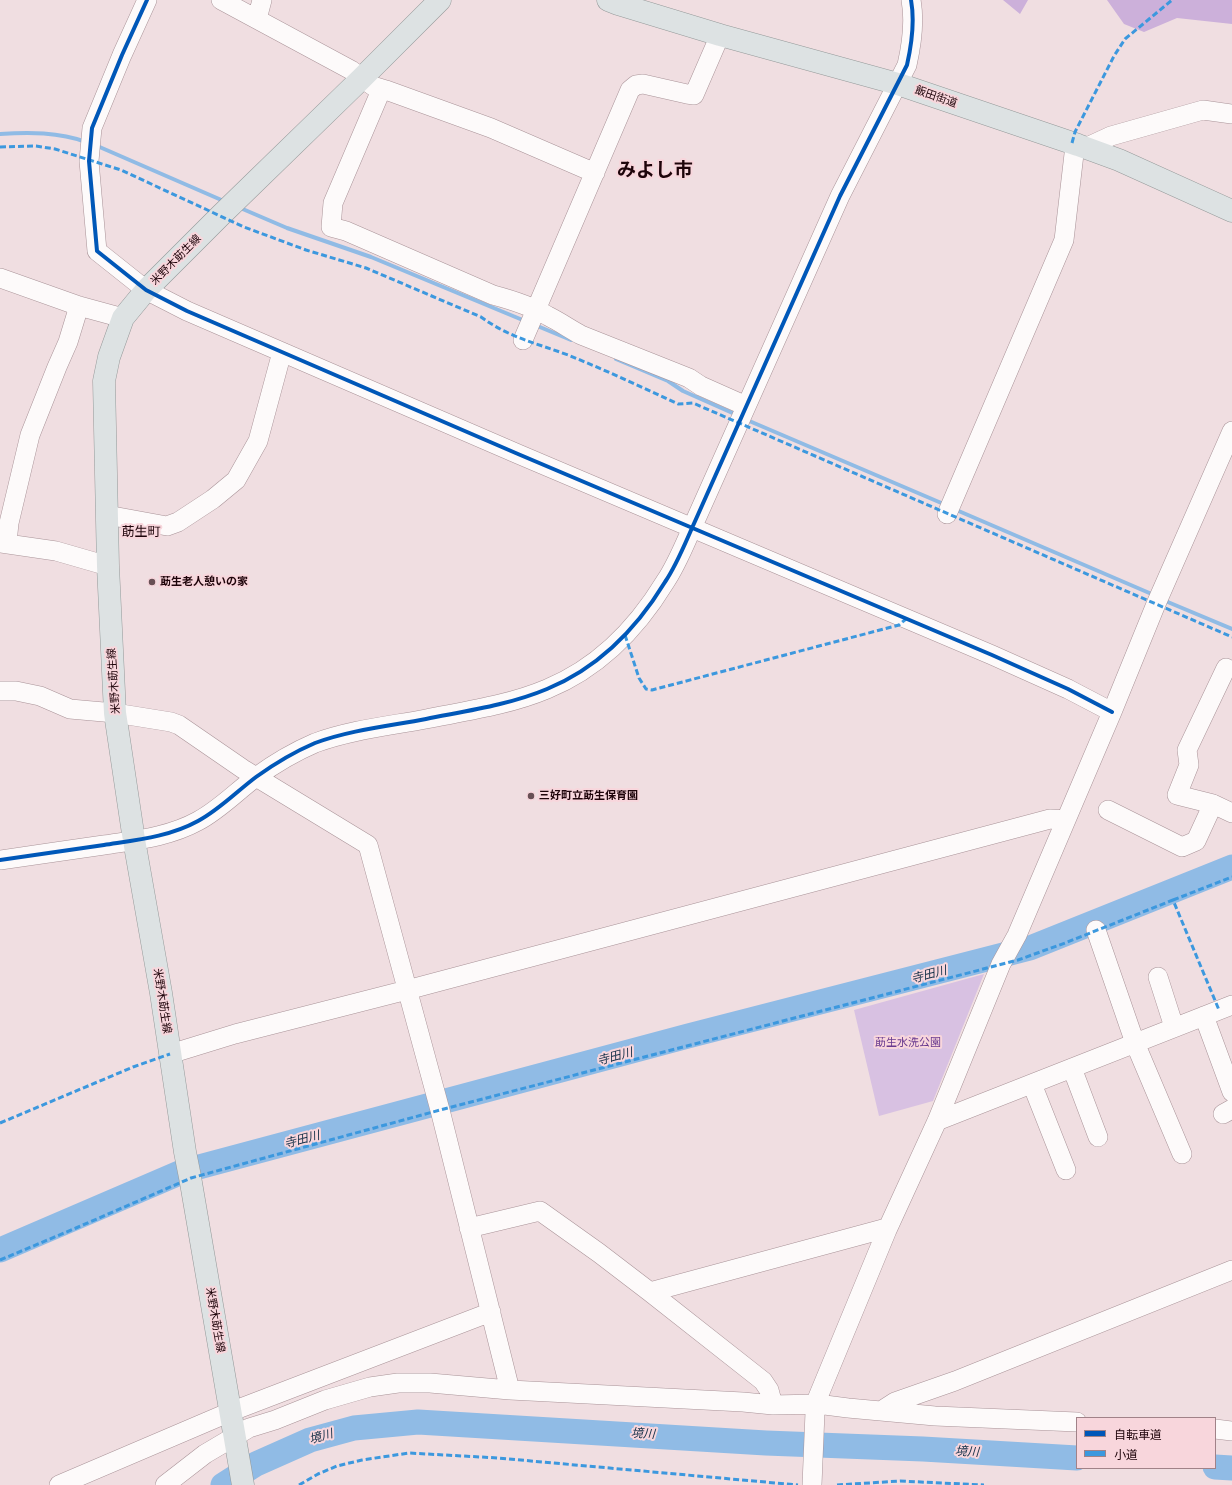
<!DOCTYPE html>
<meta charset="utf-8">
<style>
body{margin:0}
#map{position:relative;width:1232px;height:1485px;overflow:hidden;background:#f0dee1;font-family:"PT Sans Narrow","Noto Sans JP",sans-serif}
canvas{display:block}
.legend{position:absolute;left:1076px;top:1417px;width:140px;height:52px;box-sizing:border-box;background:#f8d6dc;border:1px solid #a18288;margin:0;padding:5px 7px;list-style:none;font-size:12px;color:#1e040a}
.legend li{display:flex;align-items:center;gap:8px;height:20px}
.legend b{width:20px;border:1px solid #a18288}
</style>
<div id="map">
<canvas width="1232" height="1485"></canvas>
<ul class="legend">
<li><b style="height:5px;background:#0057b8"></b>自転車道</li>
<li><b style="height:5px;background:#3c98de"></b>小道</li>
</ul>
</div>
<script>
const ctx = document.querySelector('canvas').getContext('2d');
ctx.lineJoin = 'round';
function paint(path, color) { ctx.fillStyle = color; ctx.fill(path, 'evenodd'); }
function trace(path, color, width, dash) { ctx.strokeStyle = color; ctx.lineWidth = width; ctx.lineCap = dash ? 'butt' : 'round'; ctx.setLineDash(dash || []); ctx.stroke(path); }
function write(font, color, halo, rows, align = 'center') {
  ctx.font = font + ' "PT Sans Narrow","Noto Sans JP",sans-serif'; ctx.lineWidth = 4; ctx.setLineDash([]); ctx.textBaseline = 'middle'; ctx.strokeStyle = halo; ctx.fillStyle = color; for (const [text, x, y, turn = 0] of rows) {
    ctx.save(); ctx.translate(x, y); ctx.rotate((+turn || 0) * Math.PI / 180); ctx.textAlign = isNaN(turn) ? turn : align; if (halo) ctx.strokeText(text, 0, 0); ctx.fillText(text, 0, 0); ctx.restore();
  }
}
paint(new Path2D(`
 M984,974L933,1101L879,1116L854,1010Z`), '#d8c1e2');
paint(new Path2D(`
 M1003,0H1028L1020,14Z
 M1107,0H1232V24L1177,18L1144,32L1124,24Z`), '#ccb0da');
trace(new Path2D(`
 M0,134C29,132 59,132 86,142
 M95,145L226,202
 M238,207L287,228L371,257L525,321
 M535,325L571,340
 M616,359L668,381L683,391L737,415
 M747,420L946,505
 M954,509L1154,595
 M1163,600L1232,629`), '#90bbe5', 4);
trace(new Path2D(`
 M0,1250L184,1171L688,1036L1030,948L1232,867
 M1215,1467L1232,1468
 M223,1485L256,1464L310,1440L354,1428L418,1422L766,1443L923,1449L1077,1458`), '#90bbe5', 25);
const minor = new Path2D(`
 M147,0L122,55L92,128L89,161L97,251L146,290L187,311L518,454L992,655L1068,689L1112,712
 M221,0L351,70L373,86L386,90L491,128L595,173
 M257,19L262,0
 M380,89L379,95L333,203L331,227L346,231L493,295C512,300 531,306 548,316C560,322 570,329 581,335L689,378L701,386L746,406
 M1085,148L1111,136L1203,110L1232,114
 M0,278L79,306L123,318
 M523,340L630,90L636,85L643,84L687,94L694,95L720,35
 M947,514L1064,240L1074,154L1078,145
 M107,515L167,526L178,522L213,499L236,480L258,441L282,352
 M0,543L56,551L108,566
 M7,543L9,523L30,435L57,367L68,342L79,306
 M0,691H16L40,696L70,709L115,713L171,722L179,725L243,769L368,845L440,1110L510,1390
 M1213,804L1177,795L1189,765L1187,750L1226,668
 M1108,810L1182,847L1196,841L1213,804L1232,813
 M0,860C35,855 69,850 104,845C136,840 169,837 198,821C219,810 236,792 256,777C274,764 294,752 315,743C350,730 389,726 426,719C466,711 509,705 547,689C598,668 637,628 665,582C676,566 684,546 692,528L840,196L907,65C912,43 915,22 911,0
 M1096,930L1135,1043L1182,1154
 M1158,977L1174,1027
 M1204,1016L1232,1092
 M170,1054L235,1034L407,990L1050,819L1066,820
 M1072,1068L1098,1137
 M1032,1084L1066,1170
 M1223,1114L1232,1109
 M937,1121L1232,1005
 M469,1228L540,1211L599,1253L650,1292L763,1381L769,1390L773,1405
 M650,1292L883,1229L887,1230
 M881,1411L895,1402L955,1381L1232,1270
 M1215,1429L1232,1431
 M59,1485L230,1412L491,1312
 M165,1485L205,1454L249,1428L275,1420L325,1400L370,1387L398,1383H430L510,1390L743,1402L773,1405L817,1404L848,1408L935,1416L1077,1422
 M812,1485L815,1412L818,1397L887,1230L937,1121L1001,964L1017,935L1112,712L1156,604L1232,431`);
const major = new Path2D(`
 M608,0L618,4L720,35L898,84L1078,145L1119,160L1232,211
 M243,1485L190,1177L185,1152L161,993L134,840L115,713L108,566L104,381L109,357L123,318L146,290L220,216L362,78L440,0`);
trace(minor, '#a99398', 20);
trace(major, '#949999', 23);
trace(minor, '#fdfafa', 19);
trace(major, '#dde2e3', 22);
trace(new Path2D(`
 M1072,143L1075,132L1114,56L1125,39L1172,0
 M0,147L36,146L55,149L121,170L244,227L306,250L366,268L481,317C510,338 536,343 568,355C605,370 642,387 678,404L693,403L1232,637
 M625,635L639,678L646,689L652,690L899,625L906,619
 M1173,900L1232,877
 M0,1123L133,1067L170,1054
 M0,1260L76,1228L191,1178L440,1110L1018,960L1065,943L1173,900L1219,1010
 M299,1485L318,1474L337,1466L362,1460L409,1453L498,1458L798,1485
 M837,1485L900,1481L984,1485`), '#3c98de', 3, [6, 3]);
trace(new Path2D(`
 M147,0L122,55L92,128L89,161L97,251L146,290L187,311L518,454L992,655L1068,689L1112,712
 M0,860C35,855 69,850 104,845C136,840 169,837 198,821C219,810 236,792 256,777C274,764 294,752 315,743C350,730 389,726 426,719C466,711 509,705 547,689C598,668 637,628 665,582C676,566 684,546 692,528L840,196L907,65C912,43 915,22 911,0`), '#0057b8', 4);
for (const [x, y, r, color] of [
 [152,582,4,"#685055"],
 [531,796,4,"#685055"]
]) { const dot = new Path2D(); dot.arc(x, y, r, 0, 2 * Math.PI); ctx.fillStyle = color; ctx.fill(dot); trace(dot, '#f8d6dc', 1.5); }
write('11px', '#1e040a', '#f8d6dc', [
 ["飯田街道",936,97,19],
 ["米野木莇生線",176,260,-45],
 ["米野木莇生線",114,681,-94],
 ["米野木莇生線",162,1001,81],
 ["米野木莇生線",215,1320,80]
]);
write('bold 11px', '#1e040a', '#f8d6dc', [
 ["莇生老人憩いの家",160,582],
 ["三好町立莇生保育園",539,796]
], 'left');
write('11px', '#68398f', '#f8d6dc', [
 ["莇生水洗公園",908,1043]
]);
write('italic 12px', '#102d45', '#f8d6dc', [
 ["寺田川",929,975,-15],
 ["寺田川",615,1057,-15],
 ["寺田川",302,1140,-15],
 ["境川",643,1434,3],
 ["境川",321,1437,-16],
 ["境川",967,1452,3]
]);
write('13px', '#1e040a', '#f8d6dc', [
 ["莇生町",141,532]
]);
write('bold 19px', '#1e040a', '#f8d6dc', [
 ["みよし市",655,171]
]);
</script>
